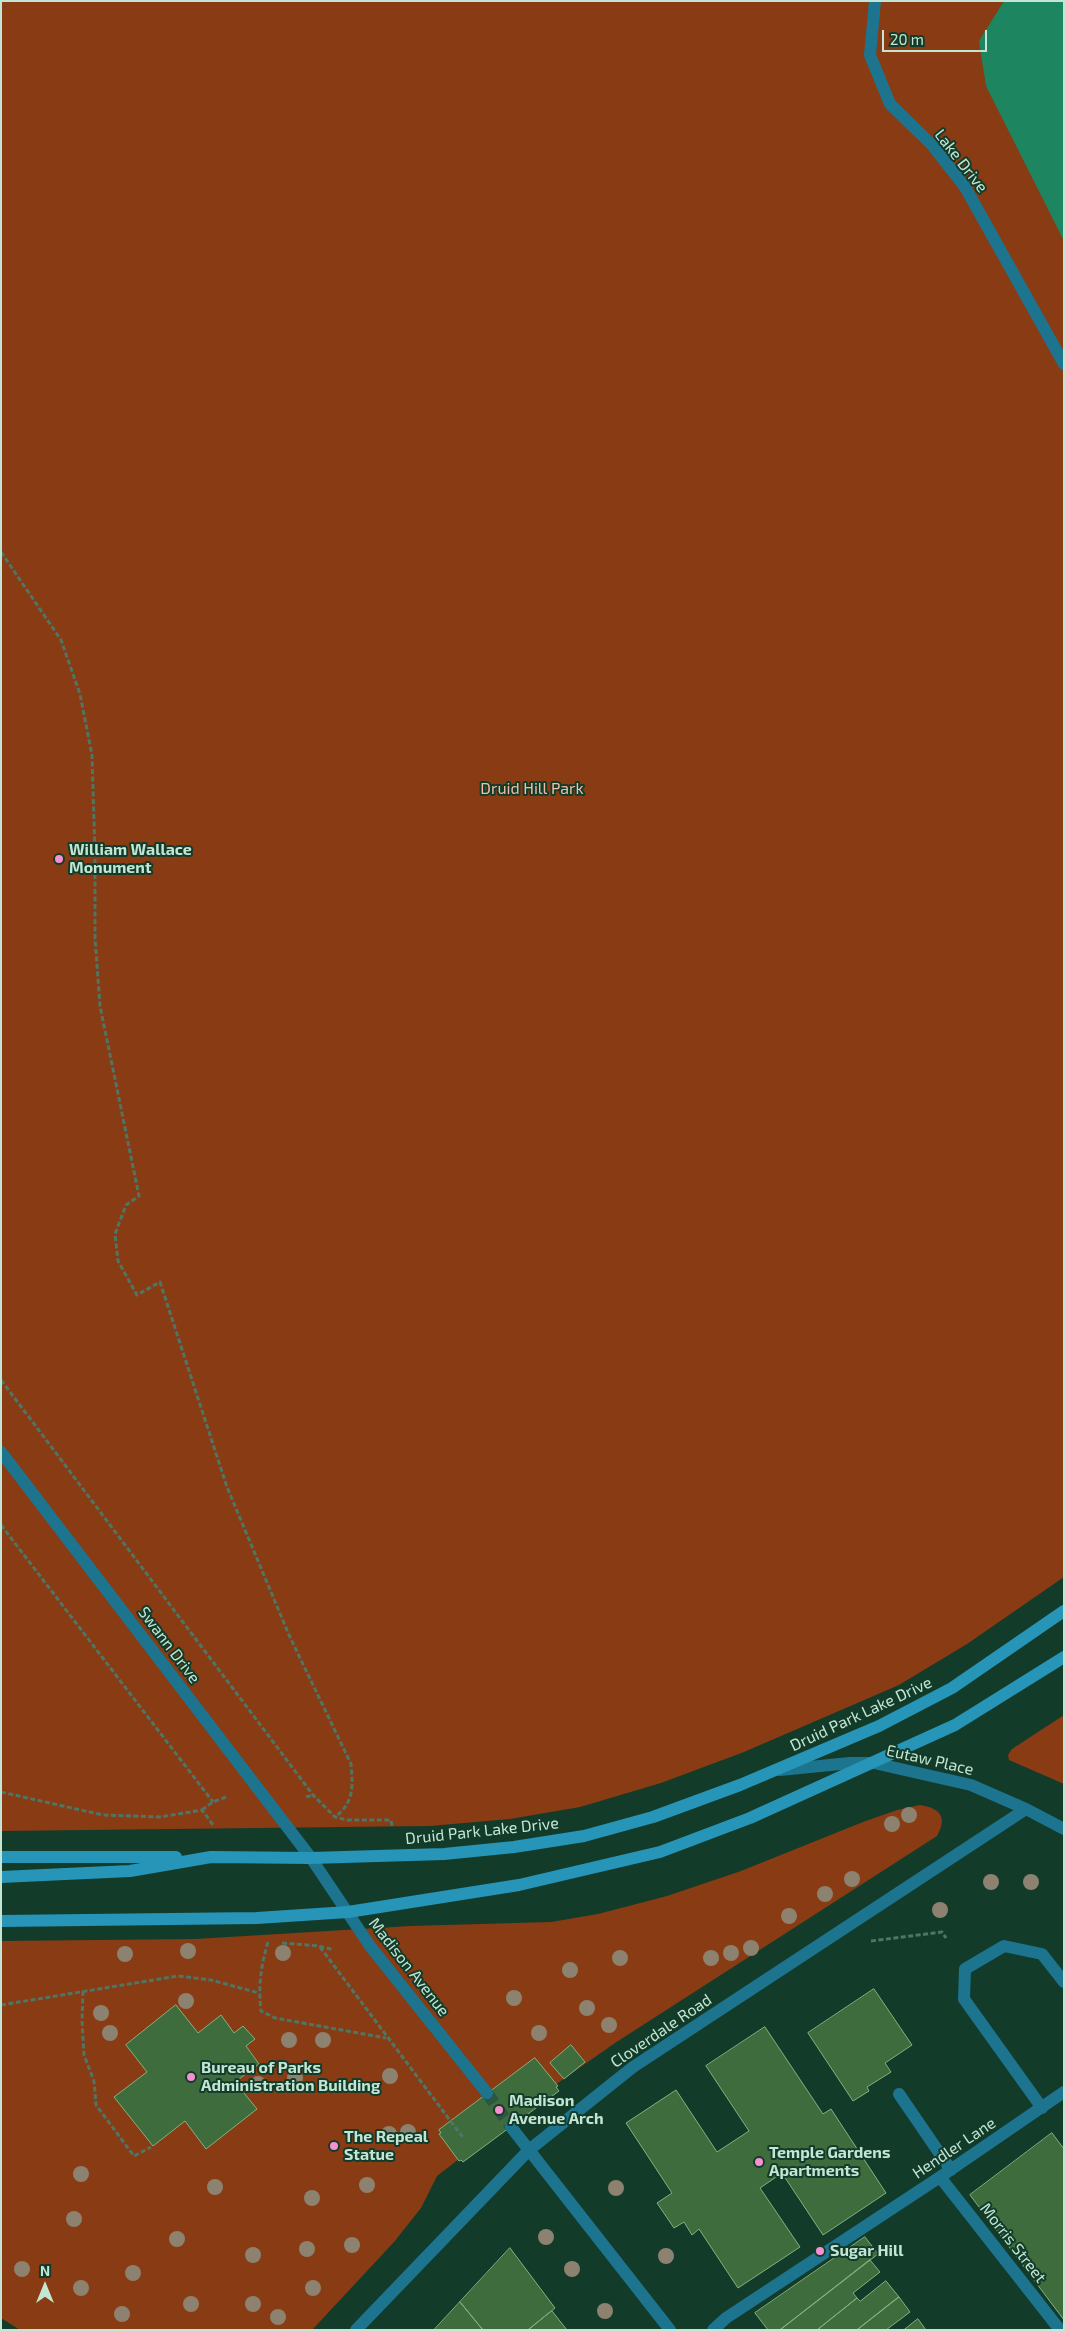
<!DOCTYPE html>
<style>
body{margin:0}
#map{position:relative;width:1065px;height:2331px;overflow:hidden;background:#133b2a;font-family:"Exo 2",sans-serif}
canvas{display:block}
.frame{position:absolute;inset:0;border:2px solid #c3e6d4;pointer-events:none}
.north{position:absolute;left:20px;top:2261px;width:50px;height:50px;-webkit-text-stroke:4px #133b2a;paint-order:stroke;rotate:0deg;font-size:14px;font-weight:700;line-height:20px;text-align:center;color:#c3e6d4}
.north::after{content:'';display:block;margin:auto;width:18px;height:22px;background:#c3e6d4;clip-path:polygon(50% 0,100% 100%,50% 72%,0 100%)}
.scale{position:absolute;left:882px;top:30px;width:105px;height:22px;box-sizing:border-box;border:2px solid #c3e6d4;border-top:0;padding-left:6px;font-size:15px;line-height:18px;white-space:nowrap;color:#c3e6d4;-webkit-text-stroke:4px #133b2a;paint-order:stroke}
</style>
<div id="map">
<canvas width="1065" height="2331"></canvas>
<div class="frame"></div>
<div class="north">N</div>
<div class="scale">20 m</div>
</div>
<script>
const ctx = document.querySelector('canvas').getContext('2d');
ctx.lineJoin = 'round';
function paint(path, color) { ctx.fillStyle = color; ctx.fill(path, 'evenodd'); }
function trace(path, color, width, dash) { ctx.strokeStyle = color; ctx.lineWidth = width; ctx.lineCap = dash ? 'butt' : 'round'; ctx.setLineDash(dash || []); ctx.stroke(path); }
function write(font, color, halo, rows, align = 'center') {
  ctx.font = font + ' "Exo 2",sans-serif'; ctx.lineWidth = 4; ctx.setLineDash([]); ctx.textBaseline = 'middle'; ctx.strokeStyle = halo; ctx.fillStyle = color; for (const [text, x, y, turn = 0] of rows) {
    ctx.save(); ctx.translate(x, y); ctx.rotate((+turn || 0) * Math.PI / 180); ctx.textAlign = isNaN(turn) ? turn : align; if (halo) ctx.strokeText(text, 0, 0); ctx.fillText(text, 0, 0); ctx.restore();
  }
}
paint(new Path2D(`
 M1,1H1064V1577L967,1644L899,1685L744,1752L661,1783L580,1807L510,1819L430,1826L1,1831Z
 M1064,1715V1784L1009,1760L1008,1755L1012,1749Z
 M920,1805C940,1808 948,1817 937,1836L615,2043L555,2085L437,2176L421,2208L394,2242L312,2330H20L1,2318V1941L196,1939L410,1926L551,1922L598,1914L667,1896L741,1871L863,1822L897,1810Z`), '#893b14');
paint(new Path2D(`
 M1004,1H1064V241L986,86L979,41Z`), '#1d8560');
const building = new Path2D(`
 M874,1989L912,2045L885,2063L891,2072L867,2087L869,2091L853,2101L808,2033Z
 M176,2005L198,2033L221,2015L234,2033L243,2026L255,2039L246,2046L259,2064L235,2082L257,2109L206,2149L185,2121L153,2146L114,2097L147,2072L126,2045Z
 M765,2027L823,2114L831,2109L886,2193L823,2235L782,2173L760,2188L800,2247L738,2288L699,2229L692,2235L684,2222L674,2228L657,2203L672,2193L626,2123L676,2090L717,2152L749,2131L706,2066Z
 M571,2045L585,2062L564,2079L550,2063Z
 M535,2058L558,2086L556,2087L559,2091L463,2162L461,2160L459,2161L439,2134L441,2133L439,2130Z
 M1052,2133L1064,2149V2320L970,2195Z
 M865,2237L878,2254L780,2330H768L755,2313Z
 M510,2248L555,2308L528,2330H483L460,2302Z
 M870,2260L880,2272L853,2293L857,2298L817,2330H780Z
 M886,2281L899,2297L857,2330H817L857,2298L860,2301Z
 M899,2297L910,2312L886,2330H857Z
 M460,2302L483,2330H434Z
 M552,2311L567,2330H528Z
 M918,2319L926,2330H904Z`);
paint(building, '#3e6c3c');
trace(building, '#82b380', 1);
trace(new Path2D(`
 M487,2093L511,2127`), '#2d5544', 12, [12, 6]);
trace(new Path2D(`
 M1,552L61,640L80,694L92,755L95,854V938L100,1006L139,1196L126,1205L115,1234L118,1261L137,1295L160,1282L227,1487L289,1635L351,1764C353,1786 354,1803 335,1817
 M1,1380L313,1795L335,1817L347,1820H391L392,1826
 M1,1525L213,1802
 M1,1792L103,1815L160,1817L202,1810L213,1825
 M306,1797L313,1795
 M202,1810L213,1802L226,1797
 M871,1941L942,1932L946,1938
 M268,1942C261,1965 258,1986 261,2011L275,2018L386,2038
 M282,1943L319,1946L334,1950
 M320,1947L464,2139
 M83,1991L82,2021L84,2055L94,2081L96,2105L134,2156L151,2147
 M1,2005L178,1976L211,1980L259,1993`), '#4f7564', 3, [5, 2.5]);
trace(new Path2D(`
 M899,2094L951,2170
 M1042,2108L964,1999L965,1969L1004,1946L1042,1954L1064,1982
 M940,2177L1060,2330
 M713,2330L726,2318L940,2177L1064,2092`), '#1d748f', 12);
trace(new Path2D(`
 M875,1L870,55L890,104L932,145L965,187L1064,364`), '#1d748f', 12);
trace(new Path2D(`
 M1,1452L311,1858L370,1946L487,2093
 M780,1770L850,1763H874L971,1785L1026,1809L1064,1829
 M511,2127L670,2330
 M356,2330L529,2150L633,2067L1026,1809`), '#1d748f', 12);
trace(new Path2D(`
 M1,1857H176
 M1,1877L130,1871L211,1857L311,1858L444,1854L514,1847L584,1836L653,1817L740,1785L879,1726L952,1688L1064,1611
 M1,1921L257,1918L348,1912L519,1885L660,1852L750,1818L955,1725L1064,1657`), '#2695b7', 12);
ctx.fillStyle = '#8d826f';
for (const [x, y] of [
 [909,1815],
 [892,1824],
 [852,1879],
 [991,1882],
 [1031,1882],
 [825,1894],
 [940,1910],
 [789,1916],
 [751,1948],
 [188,1951],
 [283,1953],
 [731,1953],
 [125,1954],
 [620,1958],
 [711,1958],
 [570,1970],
 [514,1998],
 [186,2001],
 [587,2008],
 [101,2013],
 [609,2025],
 [110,2033],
 [539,2033],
 [289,2040],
 [323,2040],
 [390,2076],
 [295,2078],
 [258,2084],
 [408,2132],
 [389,2134],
 [81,2174],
 [367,2185],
 [215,2187],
 [616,2188],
 [312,2198],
 [74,2219],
 [546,2237],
 [177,2239],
 [352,2245],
 [307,2249],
 [253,2255],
 [666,2256],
 [22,2269],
 [572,2269],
 [133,2273],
 [81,2288],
 [313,2288],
 [191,2304],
 [253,2304],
 [605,2311],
 [122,2314],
 [278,2317]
]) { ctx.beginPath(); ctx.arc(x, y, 8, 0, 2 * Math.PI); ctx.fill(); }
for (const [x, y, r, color] of [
 [59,859,5,"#f690cf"],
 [191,2077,5,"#f690cf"],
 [499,2110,5,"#f690cf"],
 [334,2146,5,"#f690cf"],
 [759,2162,5,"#f690cf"],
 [820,2251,5,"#f690cf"]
]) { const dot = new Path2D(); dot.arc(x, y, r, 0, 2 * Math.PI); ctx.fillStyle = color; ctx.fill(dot); trace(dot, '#133b2a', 2); }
write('16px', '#c3e6d4', '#133b2a', [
 ["Lake Drive",961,161,52],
 ["Swann Drive",169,1645,53],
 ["Druid Park Lake Drive",861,1714,-25],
 ["Eutaw Place",930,1760,13],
 ["Druid Park Lake Drive",482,1831,-6],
 ["Madison Avenue",409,1967,52],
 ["Cloverdale Road",661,2031,-34],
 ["Hendler Lane",954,2148,-34],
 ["Morris Street",1013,2243,52]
]);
write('16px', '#f1bda8', '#133b2a', [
 ["Druid Hill Park",532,789]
]);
write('bold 16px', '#c3e6d4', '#133b2a', [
 ["William Wallace",69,850],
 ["Monument",69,868],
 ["Bureau of Parks",201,2068],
 ["Administration Building",201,2086],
 ["Madison",509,2101],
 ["Avenue Arch",509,2119],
 ["The Repeal",344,2137],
 ["Statue",344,2155],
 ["Temple Gardens",769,2153],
 ["Apartments",769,2171],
 ["Sugar Hill",830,2251]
], 'left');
</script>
